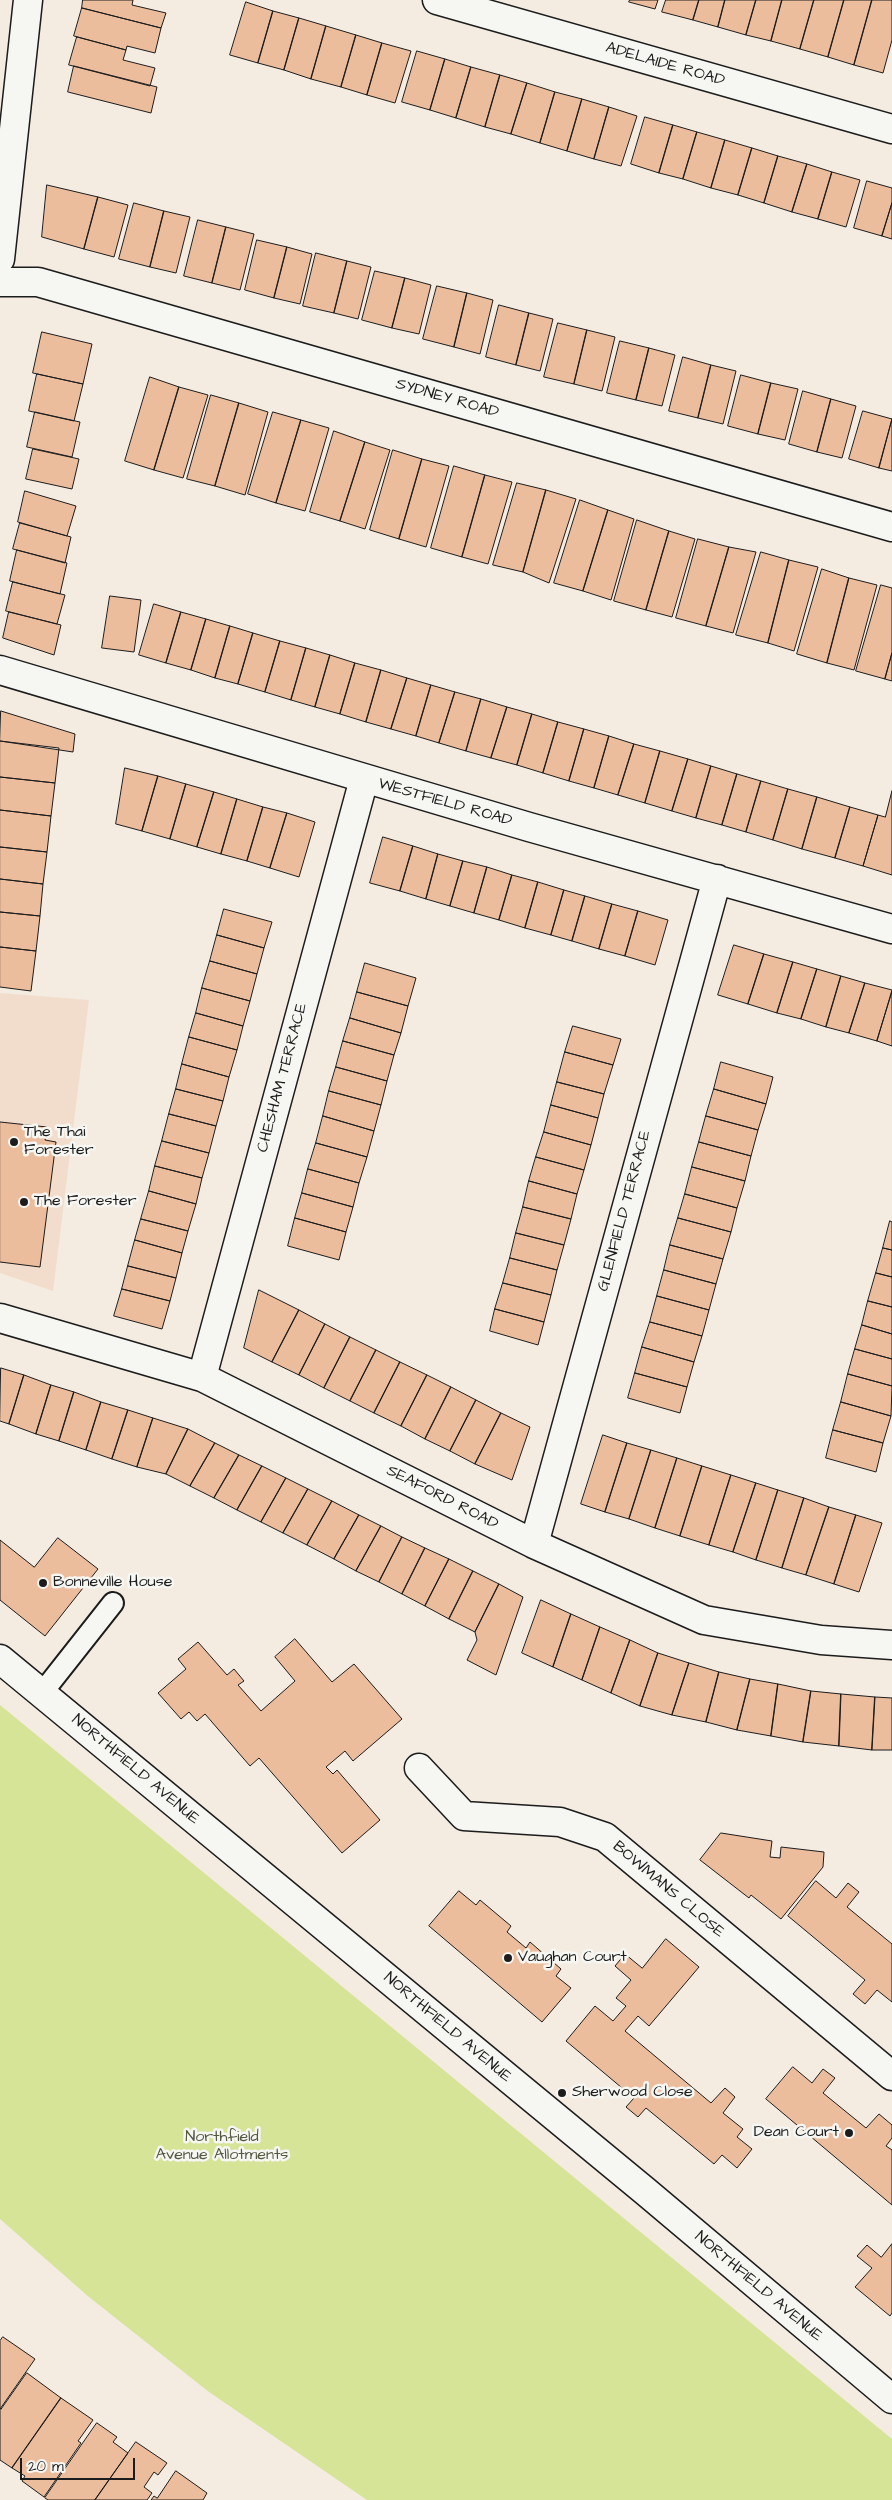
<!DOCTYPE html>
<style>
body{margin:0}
#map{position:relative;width:892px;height:2500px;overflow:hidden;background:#f4ebe1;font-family:"Architects Daughter",sans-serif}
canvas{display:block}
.scale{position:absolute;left:20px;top:2458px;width:115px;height:22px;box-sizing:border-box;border:2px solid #1c1c1c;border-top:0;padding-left:6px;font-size:15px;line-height:18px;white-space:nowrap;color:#1c1c1c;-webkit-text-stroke:4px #f6f6f2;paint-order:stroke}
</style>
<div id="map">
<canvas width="892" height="2500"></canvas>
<div class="scale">20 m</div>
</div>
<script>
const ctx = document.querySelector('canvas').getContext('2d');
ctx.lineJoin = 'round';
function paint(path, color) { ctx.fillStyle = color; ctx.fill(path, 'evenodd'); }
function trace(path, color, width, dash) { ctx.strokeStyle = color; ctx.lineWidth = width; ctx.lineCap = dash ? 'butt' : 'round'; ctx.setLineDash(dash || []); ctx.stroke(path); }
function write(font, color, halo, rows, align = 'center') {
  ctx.font = font + ' "Architects Daughter",sans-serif'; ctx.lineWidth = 5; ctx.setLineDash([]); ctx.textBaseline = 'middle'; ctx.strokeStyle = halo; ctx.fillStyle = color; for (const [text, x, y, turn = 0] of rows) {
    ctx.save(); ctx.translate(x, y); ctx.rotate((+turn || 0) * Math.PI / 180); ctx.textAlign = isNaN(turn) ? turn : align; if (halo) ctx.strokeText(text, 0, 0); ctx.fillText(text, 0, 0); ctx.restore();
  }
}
paint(new Path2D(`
 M0,993L89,1000L53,1291L0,1273Z`), '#f2ddcc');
paint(new Path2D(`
 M0,1705L892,2439V2500H367L209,2392L89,2297L0,2219Z`), '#d6e497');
const building = new Path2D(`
 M83,0H133L132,5L166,13L161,28L82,8Z
 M630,0H658L655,9L629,2Z
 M666,0H699L693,20L662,12Z
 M699,0H725L718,27L693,20Z
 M725,0H756L746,35L718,27Z
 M756,0H782L771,41L746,35Z
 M782,0H814L800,49L771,41Z
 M814,0H844L828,57L800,49Z
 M844,0H872L854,65L828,57Z
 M872,0H892V40L883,73L854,65Z
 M246,2L273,11L258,63L230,55Z
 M82,8L161,28L155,53L127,46L126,50L74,36Z
 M273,11L299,18L284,70L258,63Z
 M299,18L326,26L311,79L284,70Z
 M326,26L356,35L341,87L311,79Z
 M356,35L382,43L367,95L341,87Z
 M77,37L126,50L123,60L155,68L150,86L69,65Z
 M382,43L411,51L395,103L367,95Z
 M417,51L445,59L430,110L402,102Z
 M445,59L471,67L456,118L430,110Z
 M74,66L157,87L151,113L68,92Z
 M471,67L500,75L485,127L456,118Z
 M500,75L527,83L511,134L485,127Z
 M527,83L555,92L540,143L511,134Z
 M555,92L582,99L567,151L540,143Z
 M582,99L609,107L594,159L567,151Z
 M609,107L637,116L621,166L594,159Z
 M645,117L673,125L659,173L631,164Z
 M673,125L697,132L683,179L659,173Z
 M697,132L725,140L711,188L683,179Z
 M725,140L752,148L738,195L711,188Z
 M752,148L778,156L764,203L738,195Z
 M778,156L807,164L792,212L764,203Z
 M807,164L832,172L818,219L792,212Z
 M832,172L860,180L846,227L818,219Z
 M867,181L892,188V203L882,236L854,228Z
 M47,185L98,197L84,249L42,237Z
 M98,197L128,205L114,257L84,249Z
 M134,203L164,211L150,267L119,259Z
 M892,203V239L882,236Z
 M164,211L190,217L176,273L150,267Z
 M198,220L226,227L212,283L184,276Z
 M226,227L254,234L240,290L212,283Z
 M257,240L287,247L274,298L245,290Z
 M287,247L312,254L300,304L274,298Z
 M316,253L347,261L334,313L303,306Z
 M347,261L371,267L358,319L334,313Z
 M375,271L405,278L392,328L362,320Z
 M405,278L431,285L419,334L392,328Z
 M437,286L467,293L454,347L423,339Z
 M467,293L493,300L480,354L454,347Z
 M499,305L529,313L516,365L486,357Z
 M529,313L553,319L540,371L516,365Z
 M558,323L587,330L574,384L544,377Z
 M587,330L615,337L602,391L574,384Z
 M42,332L92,344L83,384L33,373Z
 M620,341L649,348L636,400L607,393Z
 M649,348L675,355L662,406L636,400Z
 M683,357L711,365L698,418L669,411Z
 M711,365L736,371L723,424L698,418Z
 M37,374L83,384L74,421L29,411Z
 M741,375L771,383L758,434L728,426Z
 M150,377L179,387L154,470L125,461Z
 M771,383L798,389L785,440L758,434Z
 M179,387L208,395L183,478L154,470Z
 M803,391L831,399L817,452L789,444Z
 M211,395L239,403L215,486L187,479Z
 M831,399L856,406L842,458L817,452Z
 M239,403L268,412L245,495L215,486Z
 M863,411L892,419L879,468L849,459Z
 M35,412L80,422L72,457L27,447Z
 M273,412L301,420L276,503L248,494Z
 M892,419V471L879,468Z
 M301,420L329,428L305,511L276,503Z
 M334,431L365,442L340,521L310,512Z
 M365,442L390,450L365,529L340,521Z
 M33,449L79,459L72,489L26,479Z
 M393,450L422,459L399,539L370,530Z
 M422,459L449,466L426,547L399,539Z
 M454,466L485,475L462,557L431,548Z
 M485,475L512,482L488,564L462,557Z
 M517,483L546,490L523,572L493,565Z
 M546,490L576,499L549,583L523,572Z
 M25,491L76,506L67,536L18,522Z
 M580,500L608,510L583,591L554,583Z
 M608,510L634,519L611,600L583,591Z
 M637,520L669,531L646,610L614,601Z
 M20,523L71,537L65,563L13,549Z
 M669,531L695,539L672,617L646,610Z
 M698,539L729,547L706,626L676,618Z
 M729,547L756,552L733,633L706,626Z
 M17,550L67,563L60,594L10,581Z
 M761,552L789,560L768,643L736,635Z
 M789,560L818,567L794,651L768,643Z
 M822,569L849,578L827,663L797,654Z
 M849,578L877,585L854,670L827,663Z
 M13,582L65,595L57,624L6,611Z
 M881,585L892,588V653L885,679L856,671Z
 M110,596L141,600L134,652L102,648Z
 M154,604L181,612L166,663L139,655Z
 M9,612L61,625L54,655L3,638Z
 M181,612L206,619L191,670L166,663Z
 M206,619L230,626L215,678L191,670Z
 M230,626L253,633L238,684L215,678Z
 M253,633L280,641L265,692L238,684Z
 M280,641L306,648L291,700L265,692Z
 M306,648L330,655L315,707L291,700Z
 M892,653V681L885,679Z
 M330,655L355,663L340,714L315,707Z
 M355,663L381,670L366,722L340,714Z
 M381,670L407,678L391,729L366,722Z
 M407,678L431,685L416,736L391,729Z
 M431,685L455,692L439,743L416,736Z
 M455,692L481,699L466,751L439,743Z
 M481,699L507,707L491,758L466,751Z
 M507,707L532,714L517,765L491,758Z
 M1,711L75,734L73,752L0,741Z
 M532,714L558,722L543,773L517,765Z
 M558,722L584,729L569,781L543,773Z
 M584,729L609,736L594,788L569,781Z
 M609,736L634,744L618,795L594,788Z
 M0,741L59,748L55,783L0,777Z
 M634,744L660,751L645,803L618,795Z
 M660,751L688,759L672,811L645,803Z
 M688,759L711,766L696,818L672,811Z
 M711,766L737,774L722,825L696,818Z
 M125,768L158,776L142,831L116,824Z
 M737,774L761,781L746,832L722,825Z
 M158,776L186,784L170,839L142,831Z
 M0,777L55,783L51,816L0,810Z
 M761,781L788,789L773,840L746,832Z
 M186,784L214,792L197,847L170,839Z
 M788,789L817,797L802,849L773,840Z
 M892,791V875L863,866L878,815L885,817Z
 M214,792L237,799L221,854L197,847Z
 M817,797L850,807L835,858L802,849Z
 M237,799L263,807L247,861L221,854Z
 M263,807L287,813L270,868L247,861Z
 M850,807L878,815L863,866L835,858Z
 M0,810L51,816L47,852L0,847Z
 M287,813L315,822L299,877L270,868Z
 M383,837L413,846L400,891L370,883Z
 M413,846L438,854L426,899L400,891Z
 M0,847L47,852L43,884L0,879Z
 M438,854L463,861L450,906L426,899Z
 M463,861L487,867L474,913L450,906Z
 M487,867L512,875L499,920L474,913Z
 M512,875L538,882L525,928L499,920Z
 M0,879L43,884L40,916L0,912Z
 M538,882L564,890L551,935L525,928Z
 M564,890L585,896L572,941L551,935Z
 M585,896L612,904L599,949L572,941Z
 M612,904L638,911L625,956L599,949Z
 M224,909L272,922L264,948L217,935Z
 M638,911L668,920L655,965L625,956Z
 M0,912L40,916L36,951L0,947Z
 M217,935L264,948L257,974L210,961Z
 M734,945L764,954L748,1004L718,995Z
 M0,947L36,951L31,991L0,987Z
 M764,954L793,962L777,1013L748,1004Z
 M210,961L257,974L250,1001L202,988Z
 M793,962L817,969L801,1019L777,1013Z
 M365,963L416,978L408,1006L357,992Z
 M817,969L841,976L826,1027L801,1019Z
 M841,976L865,983L849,1033L826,1027Z
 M865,983L892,990L877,1041L849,1033Z
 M202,988L250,1001L243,1026L196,1013Z
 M357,992L408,1006L401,1033L350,1018Z
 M892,992V1046L877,1041Z
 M196,1013L243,1026L237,1050L189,1037Z
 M350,1018L401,1033L394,1055L343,1041Z
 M573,1026L621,1039L613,1065L565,1052Z
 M189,1037L237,1050L229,1077L182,1064Z
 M343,1041L394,1055L387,1081L336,1067Z
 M565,1052L613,1065L604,1094L557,1082Z
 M721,1062L773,1077L766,1104L714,1089Z
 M182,1064L229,1077L223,1101L176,1089Z
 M336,1067L387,1081L381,1105L329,1091Z
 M557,1082L604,1094L598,1118L551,1105Z
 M176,1089L223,1101L216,1126L169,1114Z
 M714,1089L766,1104L758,1130L706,1116Z
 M329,1091L381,1105L374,1131L323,1116Z
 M551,1105L598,1118L591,1145L544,1132Z
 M169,1114L216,1126L209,1153L162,1141Z
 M323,1116L374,1131L367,1157L316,1143Z
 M706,1116L758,1130L751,1156L699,1142Z
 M0,1122L47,1127L45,1140L56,1142L40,1267L0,1262Z
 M544,1132L591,1145L584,1170L536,1157Z
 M162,1141L209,1153L202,1178L155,1166Z
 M699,1142L751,1156L745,1181L692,1167Z
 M316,1143L367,1157L359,1183L308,1169Z
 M536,1157L584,1170L577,1194L529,1181Z
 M155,1166L202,1178L196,1204L149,1191Z
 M692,1167L745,1181L737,1208L685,1194Z
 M308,1169L359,1183L353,1207L302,1193Z
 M529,1181L577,1194L571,1219L523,1207Z
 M149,1191L196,1204L188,1231L141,1219Z
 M302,1193L353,1207L346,1232L295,1218Z
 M685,1194L737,1208L731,1232L678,1218Z
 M523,1207L571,1219L564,1245L516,1233Z
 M295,1218L346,1232L339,1260L288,1246Z
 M678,1218L731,1232L723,1259L670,1245Z
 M141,1219L188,1231L182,1253L135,1240Z
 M890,1221L892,1222V1250L883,1248Z
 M516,1233L564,1245L557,1270L510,1258Z
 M135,1240L182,1253L176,1278L128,1266Z
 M670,1245L723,1259L716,1284L664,1270Z
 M883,1248L892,1250V1277L876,1273Z
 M510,1258L557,1270L551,1295L503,1283Z
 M128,1266L176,1278L170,1301L122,1289Z
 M664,1270L716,1284L709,1310L657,1296Z
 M876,1273L892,1277V1307L868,1301Z
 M503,1283L551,1295L544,1322L495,1309Z
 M122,1289L170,1301L162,1329L114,1316Z
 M259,1290L299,1310L272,1362L244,1348Z
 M657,1296L709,1310L702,1336L650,1322Z
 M868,1301L892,1307V1334L862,1325Z
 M495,1309L544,1322L538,1345L490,1331Z
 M299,1310L325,1324L299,1375L272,1362Z
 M650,1322L702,1336L694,1362L642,1347Z
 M325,1324L350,1337L324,1388L299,1375Z
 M862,1325L892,1334V1359L855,1349Z
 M350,1337L376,1350L350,1401L324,1388Z
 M642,1347L694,1362L687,1387L635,1373Z
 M855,1349L892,1359V1386L848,1374Z
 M376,1350L400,1362L374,1413L350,1401Z
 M400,1362L427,1375L401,1426L374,1413Z
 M1,1368L24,1375L9,1424L0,1421Z
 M635,1373L687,1387L680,1413L628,1398Z
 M848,1374L892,1386L891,1416L841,1402Z
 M24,1375L51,1385L36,1434L9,1424Z
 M427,1375L451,1387L425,1439L401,1426Z
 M51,1385L74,1392L59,1441L36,1434Z
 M451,1387L476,1400L450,1451L425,1439Z
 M74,1392L101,1402L86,1450L59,1441Z
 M476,1400L501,1413L475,1464L450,1451Z
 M101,1402L128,1410L112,1459L86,1450Z
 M841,1402L891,1416L883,1443L833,1430Z
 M128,1410L153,1418L137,1467L112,1459Z
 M501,1413L530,1427L512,1480L475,1464Z
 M153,1418L188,1429L166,1474L137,1467Z
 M188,1429L215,1443L190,1486L166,1474Z
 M833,1430L883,1443L876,1472L826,1458Z
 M603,1435L627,1443L605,1512L581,1504Z
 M215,1443L239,1455L214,1498L190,1486Z
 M627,1443L651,1450L629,1519L605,1512Z
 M651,1450L677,1458L655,1528L629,1519Z
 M239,1455L262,1466L237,1510L214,1498Z
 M677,1458L702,1466L680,1536L655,1528Z
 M262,1466L286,1478L261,1522L237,1510Z
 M702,1466L731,1475L709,1545L680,1536Z
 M731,1475L756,1483L733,1552L709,1545Z
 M286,1478L308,1489L283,1533L261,1522Z
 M756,1483L778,1490L756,1560L733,1552Z
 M308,1489L332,1501L307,1545L283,1533Z
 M778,1490L804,1498L782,1568L756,1560Z
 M804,1498L829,1507L806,1575L782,1568Z
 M332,1501L359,1515L334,1559L307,1545Z
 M829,1507L856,1515L834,1584L806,1575Z
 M359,1515L381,1526L356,1571L334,1559Z
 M856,1515L882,1523L859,1592L834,1584Z
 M381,1526L402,1537L379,1582L356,1571Z
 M402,1537L425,1548L402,1594L379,1582Z
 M58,1538L98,1569L45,1636L0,1600V1540L34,1567Z
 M425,1548L449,1559L425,1606L402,1594Z
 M449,1559L473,1571L449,1619L425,1606Z
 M473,1571L499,1584L475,1632L449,1619Z
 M499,1584L523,1597L496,1675L467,1660L477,1640L475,1632Z
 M541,1600L571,1614L553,1667L522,1653Z
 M571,1614L600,1627L582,1680L553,1667Z
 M600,1627L630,1640L611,1693L582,1680Z
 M295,1639L332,1682L354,1664L402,1719L353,1761L345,1751L326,1767L333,1774L337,1770L380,1820L342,1853L259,1758L250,1766L205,1714L197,1721L189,1712L181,1719L158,1693L186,1669L178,1659L198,1642L227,1675L234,1669L244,1681L238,1685L261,1711L295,1681L275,1657Z
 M630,1640L658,1653L640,1706L611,1693Z
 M658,1653L689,1663L672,1715L640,1706Z
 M689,1663L719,1672L706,1722L672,1715Z
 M719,1672L750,1679L737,1730L706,1722Z
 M750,1679L778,1684L771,1736L737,1730Z
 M778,1684L811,1691L803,1742L771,1736Z
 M811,1691L841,1694L839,1746L803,1742Z
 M841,1694L875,1697L872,1750L839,1746Z
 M875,1697L892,1698V1750H872Z
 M721,1833L772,1841L770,1857L780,1858L781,1847L824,1852L823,1867L781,1919L751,1895L749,1898L700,1860Z
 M816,1881L836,1898L848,1883L859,1892L847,1907L892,1944V2002L877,1990L865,2004L853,1994L865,1980L788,1916Z
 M459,1891L476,1905L480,1900L511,1926L507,1932L526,1948L530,1942L561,1969L556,1976L571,1988L542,2022L429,1926Z
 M666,1939L699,1967L649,2026L638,2016L625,2031L711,2103L725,2088L735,2097L723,2113L743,2129L737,2137L752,2149L737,2168L722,2155L714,2164L646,2108L638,2117L626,2107L634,2098L566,2041L595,2006L613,2021L626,2006L616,1998L631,1980L615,1966L625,1954L642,1968Z
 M793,2067L812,2083L823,2069L835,2078L823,2093L866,2128L879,2114L892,2125V2138L886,2146L892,2150V2205L766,2099Z
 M892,2244V2313L890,2316L855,2287L872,2268L857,2256L867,2245L881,2257Z
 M3,2337L35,2359L0,2409V2341Z
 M27,2373L61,2398L12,2468L0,2460V2411Z
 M61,2398L93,2420L78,2441L81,2443L44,2497L22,2481L25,2476L12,2468Z
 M97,2423L117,2437L113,2442L128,2453L95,2500H48L45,2498Z
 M136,2442L167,2463L158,2475L154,2472L144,2487L152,2493L147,2500H95Z
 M176,2471L207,2493L203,2500H151L154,2496L157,2498Z`);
paint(building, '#ecbd9c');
trace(building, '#1c1c1c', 1);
const lane = new Path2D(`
 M42,1693L113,1603`);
const street = new Path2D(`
 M437,0L892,129
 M0,259L28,0
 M0,282H38L892,527
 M0,670L529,827L892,929
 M0,1318L202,1377L534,1544L704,1620L821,1640L892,1645
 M202,1377L364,779
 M534,1544L717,879
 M419,1768L464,1816L560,1822L605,1837L892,2076`);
const secondary = new Path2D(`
 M0,1659L645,2191L892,2399`);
trace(lane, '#1c1c1c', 24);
trace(street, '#1c1c1c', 31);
trace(secondary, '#1c1c1c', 31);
trace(lane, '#f6f6f2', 20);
trace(street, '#f6f6f2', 28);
trace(secondary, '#f6f6f2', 28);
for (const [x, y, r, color] of [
 [14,1142,5,"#1c1c1c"],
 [24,1202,5,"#1c1c1c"],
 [43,1583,5,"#1c1c1c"],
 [508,1958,5,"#1c1c1c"],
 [562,2093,5,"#1c1c1c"],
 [849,2133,5,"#1c1c1c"]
]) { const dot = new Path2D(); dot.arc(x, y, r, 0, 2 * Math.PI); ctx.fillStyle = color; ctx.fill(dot); trace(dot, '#f6f6f2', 2); }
write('16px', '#1c1c1c', '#f6f6f2', [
 ["ADELAIDE ROAD",665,65,16],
 ["SYDNEY ROAD",447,399,16],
 ["WESTFIELD ROAD",445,803,16],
 ["CHESHAM TERRACE",283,1078,-75],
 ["GLENFIELD TERRACE",625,1211,-75],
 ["SEAFORD ROAD",442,1498,27],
 ["NORTHFIELD AVENUE",135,1770,40],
 ["BOWMANS CLOSE",668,1890,40],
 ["NORTHFIELD AVENUE",447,2028,40],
 ["NORTHFIELD AVENUE",758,2287,40]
]);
write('16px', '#1c1c1c', '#f6f6f2', [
 ["The Thai",24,1133],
 ["Forester",24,1151],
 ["The Forester",34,1202],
 ["Bonneville House",53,1583],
 ["Vaughan Court",518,1958],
 ["Sherwood Close",572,2093],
 ["Dean Court",839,2133,"right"]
], 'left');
write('16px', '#545841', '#f6f6f2', [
 ["Northfield",222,2138],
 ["Avenue Allotments",222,2156]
]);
</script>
